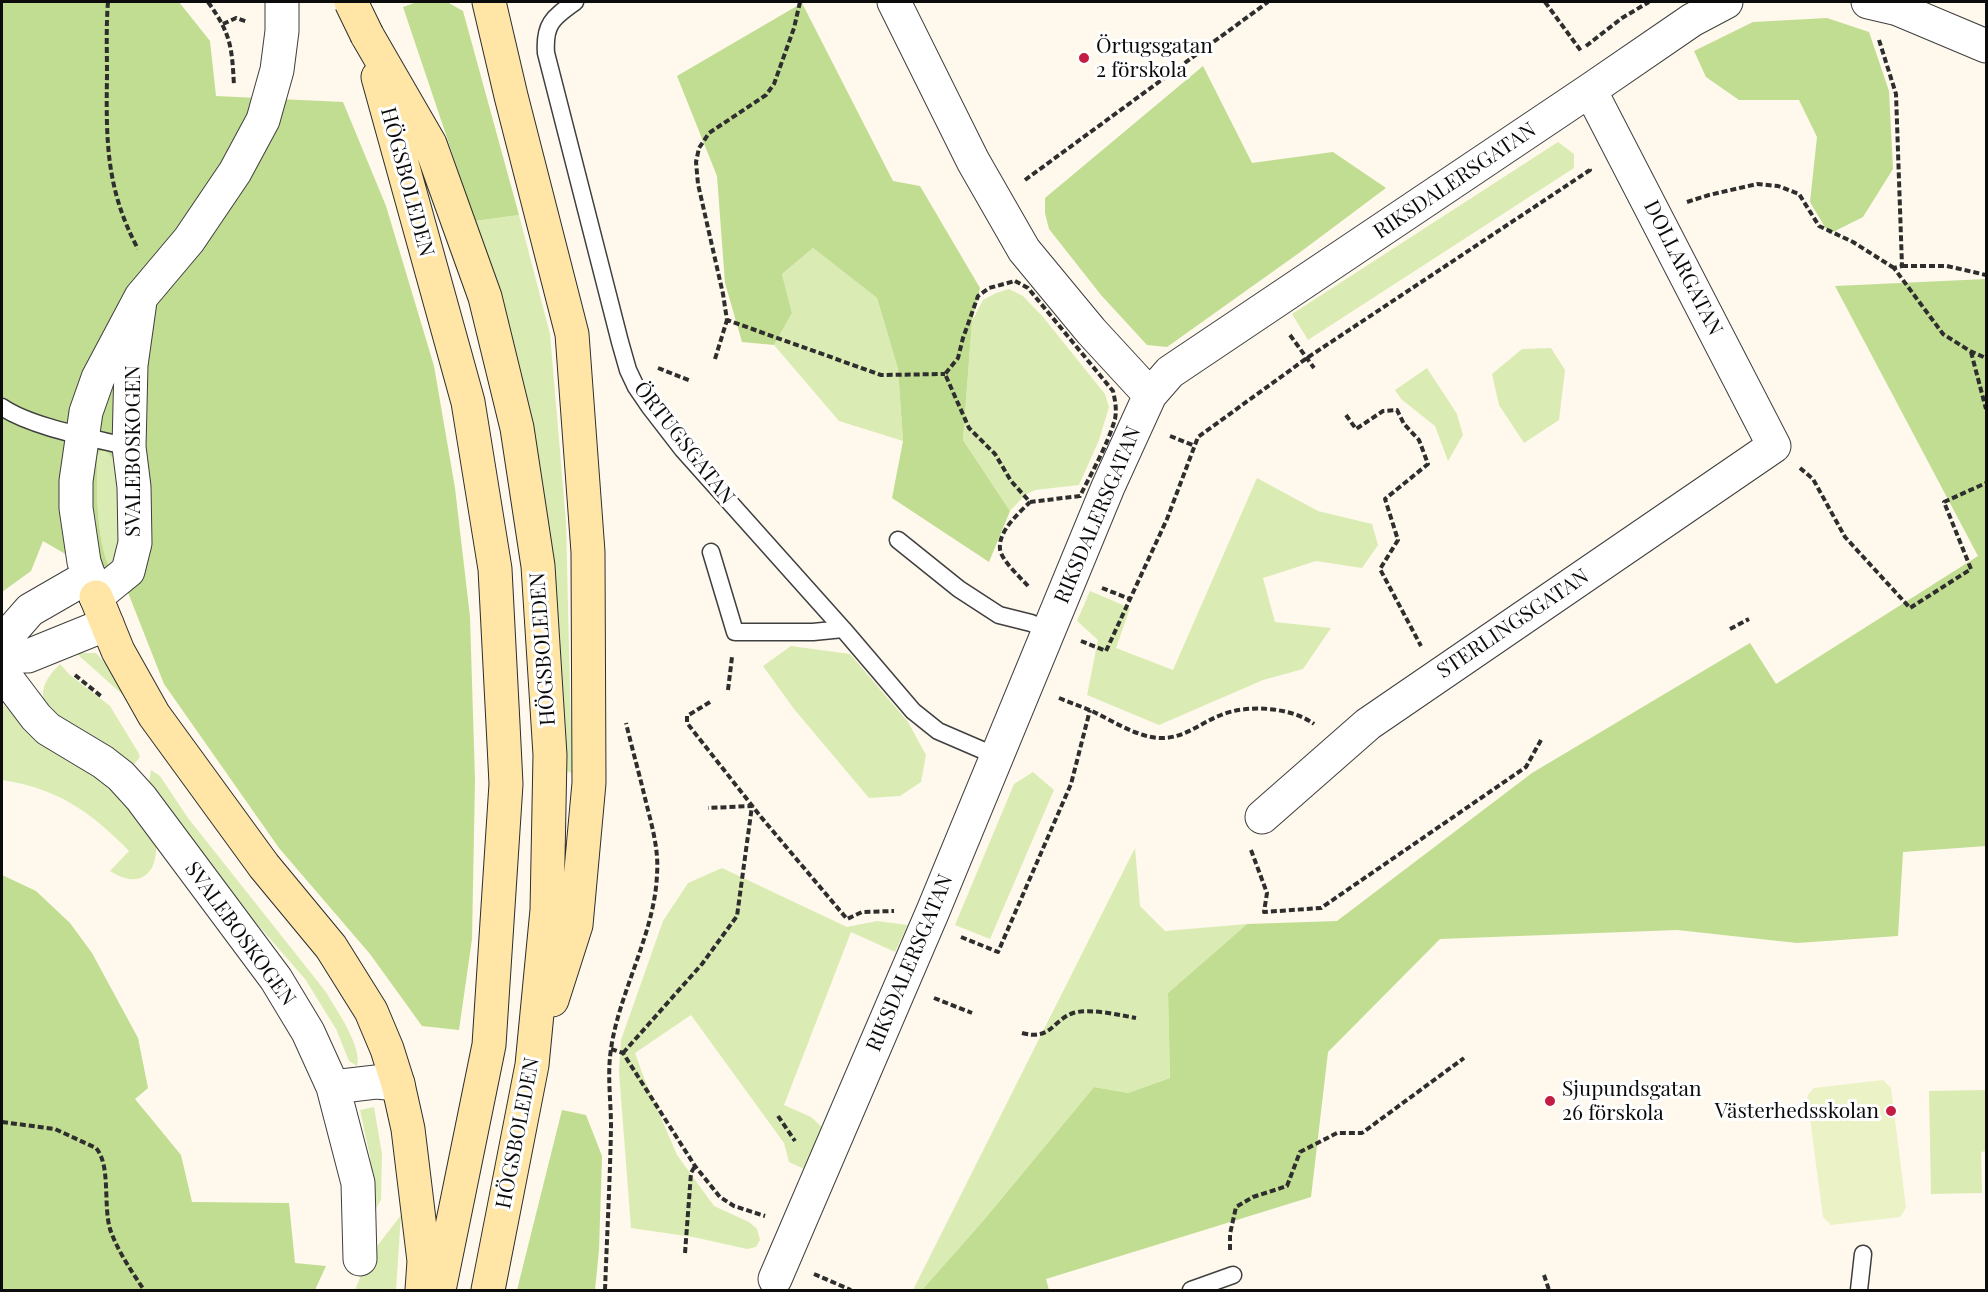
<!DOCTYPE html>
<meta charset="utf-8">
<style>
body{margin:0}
#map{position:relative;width:1988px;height:1292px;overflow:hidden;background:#fff8ec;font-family:"Playfair Display",serif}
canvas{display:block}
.frame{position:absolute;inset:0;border:3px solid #0c0c0c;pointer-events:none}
</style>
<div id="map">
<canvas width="1988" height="1292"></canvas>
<div class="frame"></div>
</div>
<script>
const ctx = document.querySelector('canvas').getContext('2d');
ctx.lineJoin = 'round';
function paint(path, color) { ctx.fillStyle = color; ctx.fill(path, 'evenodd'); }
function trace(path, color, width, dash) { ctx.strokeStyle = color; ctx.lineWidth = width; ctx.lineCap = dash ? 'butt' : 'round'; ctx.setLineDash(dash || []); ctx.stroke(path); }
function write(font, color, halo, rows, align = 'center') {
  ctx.font = font + ' "Playfair Display",serif'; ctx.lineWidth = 6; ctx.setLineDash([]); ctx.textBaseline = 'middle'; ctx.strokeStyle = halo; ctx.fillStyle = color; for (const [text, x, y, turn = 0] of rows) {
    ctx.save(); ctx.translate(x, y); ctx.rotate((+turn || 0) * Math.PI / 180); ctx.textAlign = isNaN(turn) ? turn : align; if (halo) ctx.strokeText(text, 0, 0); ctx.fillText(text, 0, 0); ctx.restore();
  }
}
paint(new Path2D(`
 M1558,142L1574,154V168L1308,340L1292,314Z
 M519,215L550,334L566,522L572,773L566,771L475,221Z
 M813,248L877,298L898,369L903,441L839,421L774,345L792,313L782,274Z
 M1009,289L1023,296L1043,317L1105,394L1109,407L1099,440L1079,485L1035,490L1025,495L1010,511L963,440L972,321L983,300L996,293Z
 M1551,348L1565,370L1559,420L1524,443L1499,405L1492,374L1522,349Z
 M1427,368L1457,414L1463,435L1448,461L1435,426L1401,399L1395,390Z
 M100,450L106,451L118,464L119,563L109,568C96,536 97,491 97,457Z
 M1257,478L1318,511L1372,524L1378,545L1362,568L1316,561L1263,578L1275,622L1331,628L1303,669L1263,680L1159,725L1087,695L1098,640L1077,621L1090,591L1130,608L1116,648L1173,670Z
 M791,646L850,654L908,722L926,755L921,782L900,796L869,798L794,709L763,666Z
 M76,653H96L116,676L123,695Z
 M60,664L70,675L110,706L138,752L140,757L131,768C110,755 45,720 43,696C42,683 52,672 60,664Z
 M2,703L26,729L107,782L156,843C158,876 138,889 110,871L129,851C91,812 57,788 2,780Z
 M151,770L160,776L188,818L326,992C335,1008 363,1047 357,1066L349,1061L336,1029L305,979L231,894L150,796L149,782Z
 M1033,772L1054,790L990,939L955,925L1014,784Z
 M1135,848L1140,906L1165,931L1247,924L1168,993L1170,1078L1128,1093L1094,1087L983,1221L922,1290H913Z
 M722,868L847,927L877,921L908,925L895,952L851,932L784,1105L811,1117L822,1127L804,1169L789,1162L784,1143L691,1015L635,1053L644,1078L677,1155L714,1206L749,1222L757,1229L760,1240L756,1247L747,1249L693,1237L631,1228L619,1072L621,1040L663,921L688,883Z
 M1986,1090V1151L1981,1152L1982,1193L1931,1194L1929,1091Z
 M374,1107L382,1154L381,1200L373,1213L370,1157L360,1110Z
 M401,1215L396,1290H355L368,1258Z`), '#daecb3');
paint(new Path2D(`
 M2,2H179L210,41L216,96L343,102L386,206L434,366L455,488L470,617L475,780L472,939L459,1030L422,1026L370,954L279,848L164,684L127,590L43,541L31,571L2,592ZM100,451H106L118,464L119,563L109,567C96,536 97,491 97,457Z
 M417,2H447L463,11L519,215L475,221L403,7Z
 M802,3L893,181L920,186L980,288L972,321L963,440L1010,511L989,562L892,498L903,441L898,369L877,298L813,248L782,274L792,313L774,345L742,342L725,283L717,176L677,76Z
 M1827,18L1869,32L1889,91L1893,169L1863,217L1829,234L1810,202L1817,137L1799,100H1739L1706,77L1694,51L1753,22Z
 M1203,66L1252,163L1333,152L1386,188L1299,253L1167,347L1147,345L1101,295L1049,229L1045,213V198Z
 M1986,279V846L1903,852L1898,936L1797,943L1677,930L1440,939L1328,1052L1311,1197L1046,1279L1049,1290H922L983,1221L1094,1087L1128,1093L1170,1078L1168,993L1247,924L1337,921L1532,773L1750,643L1776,684L1978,556L1835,286Z
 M2,875L36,891L70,923L92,953L138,1038L148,1088L135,1099L181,1155L192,1202L289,1203L295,1263L326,1266L315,1290H2Z
 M562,1110L586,1115L602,1156L599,1250L595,1290H517Z`), '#c1dd91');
paint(new Path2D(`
 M1883,1080L1891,1088L1906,1208L1900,1217L1831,1225L1823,1217L1807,1096L1814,1088Z`), '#ebf2c5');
const service = new Path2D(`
 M575,2C552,18 544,25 546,53L620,342L628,370L636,387L649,406L683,450L843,629L913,711L938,731L996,756
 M2,407C31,427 93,438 129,447
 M898,540L959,589L999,615L1031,623L1049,631
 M711,552L735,632H813L843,629
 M1191,1290L1233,1275
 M1859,1290L1863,1254`);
const minor = new Path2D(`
 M894,2L973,161L1024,250L1091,331L1150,395
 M1868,2L1898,9L1986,46
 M96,597L128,571L135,543L134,487L129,447L131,365L140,301
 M2,642L30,610L89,576
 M2,656H28L107,624
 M2,672L36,717L48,729L103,762L121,776L141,798L276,979L308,1032L333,1087L358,1183L360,1259
 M1262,817L1368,724L1774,446L1590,90
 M333,1087L376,1082L398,1084
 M775,1279L933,911L1108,487L1150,395L1170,372L1590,90L1692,20L1726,2`);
const tertiary = new Path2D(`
 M96,597L84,562L76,508V481L86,412L98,378L141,297L189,240L235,172L263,120L277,70L282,31V2`);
const secondary = new Path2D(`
 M489,2L511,96L572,334L588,552L589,783L576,925L552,1000
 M367,35L430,144L485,297L517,428L538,566L550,755L547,910L532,1065L488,1290
 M378,77L468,402L495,569L503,724L506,784L489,1045L439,1290
 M96,597L118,651L154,715L264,866L331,947L371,1011L387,1049L398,1084L408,1129L424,1261L422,1290`);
trace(service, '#3f3f3f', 19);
trace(minor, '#3f3f3f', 35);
trace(tertiary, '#3f3f3f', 35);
trace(secondary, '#2e2e2e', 35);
trace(new Path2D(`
 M108,2C106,26 107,51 107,75C106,141 106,189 138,249
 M208,2C231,34 232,47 234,86
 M800,2L794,28L774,84L766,95L709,133L699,148L696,162L698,184L723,294L727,320L881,375L945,374
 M1545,2L1581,51
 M223,24L236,18L248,22
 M1879,40L1896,94L1902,266L1894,268L1943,334L1970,351L1986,358
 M1586,46L1622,18L1649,2
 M1025,180L1268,2
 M1687,202L1709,195L1757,184L1778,186L1799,194L1819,226L1853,242L1894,268
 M1902,266H1947L1986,275
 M1015,281L1028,288L1113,391C1115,400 1117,409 1115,419C1108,444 1092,472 1080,496L1030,502L1011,481L995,454L969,428L945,374L958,358L963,338L978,296L989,288Z
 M1290,335L1314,368
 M1971,352L1986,409
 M715,359L727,320
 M658,368L691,381
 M1346,415L1356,429L1383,411L1397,410L1404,424L1419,440L1428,464L1385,499L1398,540L1380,569L1421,646
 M1170,436L1195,446
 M1800,468L1813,479L1845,537L1910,608L1971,569L1944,502L1986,483
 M1028,586C1020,577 1001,560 1000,549C998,531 1019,513 1030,502
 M1102,588L1130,599
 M1730,629L1749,619
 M1081,641L1106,651L1167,519L1198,437L1307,358L1590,170L1589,168
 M75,675L102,697
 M728,690L732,657
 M1059,698C1071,703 1083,707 1094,712C1115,722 1138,738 1162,738C1185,738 1200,723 1221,715C1247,704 1291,707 1314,724
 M710,702L687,716V723L761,817L847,919L862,912L894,911
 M1251,850L1267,893L1264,912L1321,908L1526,767L1541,740
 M961,937L998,952L1071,784L1090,710
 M934,998L972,1013
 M1022,1033C1051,1041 1053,1020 1073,1013C1090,1008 1119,1015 1136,1018
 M611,1049L623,1053L695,1166L720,1197L734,1206L765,1216
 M623,1053L702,964L737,916L752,806L708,808
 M778,1116L795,1141
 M2,1122L55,1129L96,1148C111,1165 103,1205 110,1229C117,1250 132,1272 144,1290
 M1230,1250V1234L1236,1207L1253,1197L1287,1186L1300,1152L1337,1133H1362L1464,1058
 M685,1253L691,1173L695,1166
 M814,1274L851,1290
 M1544,1275L1549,1290
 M605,1290C607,1236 610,1181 611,1127C611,1101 607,1075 611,1049C619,992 655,933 657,874C659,848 651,823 645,798C639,773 632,748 626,723`), '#2e2e2e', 4, [6, 3]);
trace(service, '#fff', 16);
trace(minor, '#fff', 33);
trace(tertiary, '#fff', 33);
trace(secondary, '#ffe6a7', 33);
const secondaryBridge = new Path2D(`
 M351,2L367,35`);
trace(secondaryBridge, '#2e2e2e', 35, []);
trace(secondaryBridge, '#ffe6a7', 33);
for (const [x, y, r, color] of [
 [1084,58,6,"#c41c42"],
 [1550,1101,6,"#c41c42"],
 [1891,1111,6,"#c41c42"]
]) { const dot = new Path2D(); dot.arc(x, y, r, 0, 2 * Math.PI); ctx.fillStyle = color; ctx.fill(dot); trace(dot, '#fff', 2); }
write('21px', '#0c0c0c', '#fff', [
 ["Örtugsgatan",1096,46],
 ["2 förskola",1096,70],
 ["Sjupundsgatan",1562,1089],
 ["26 förskola",1562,1113],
 ["Västerhedsskolan",1879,1111,"right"]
], 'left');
write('21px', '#0c0c0c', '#fff', [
 ["RIKSDALERSGATAN",1455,181,-34],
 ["HÖGSBOLEDEN",407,182,75],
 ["DOLLARGATAN",1683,268,63],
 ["ÖRTUGSGATAN",684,443,52],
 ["SVALEBOSKOGEN",133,451,-90],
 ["RIKSDALERSGATAN",1098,515,-67],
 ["STERLINGSGATAN",1513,624,-34],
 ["HÖGSBOLEDEN",543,649,-94],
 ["SVALEBOSKOGEN",240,934,54],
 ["RIKSDALERSGATAN",910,963,-67],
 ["HÖGSBOLEDEN",518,1133,-79]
]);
</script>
